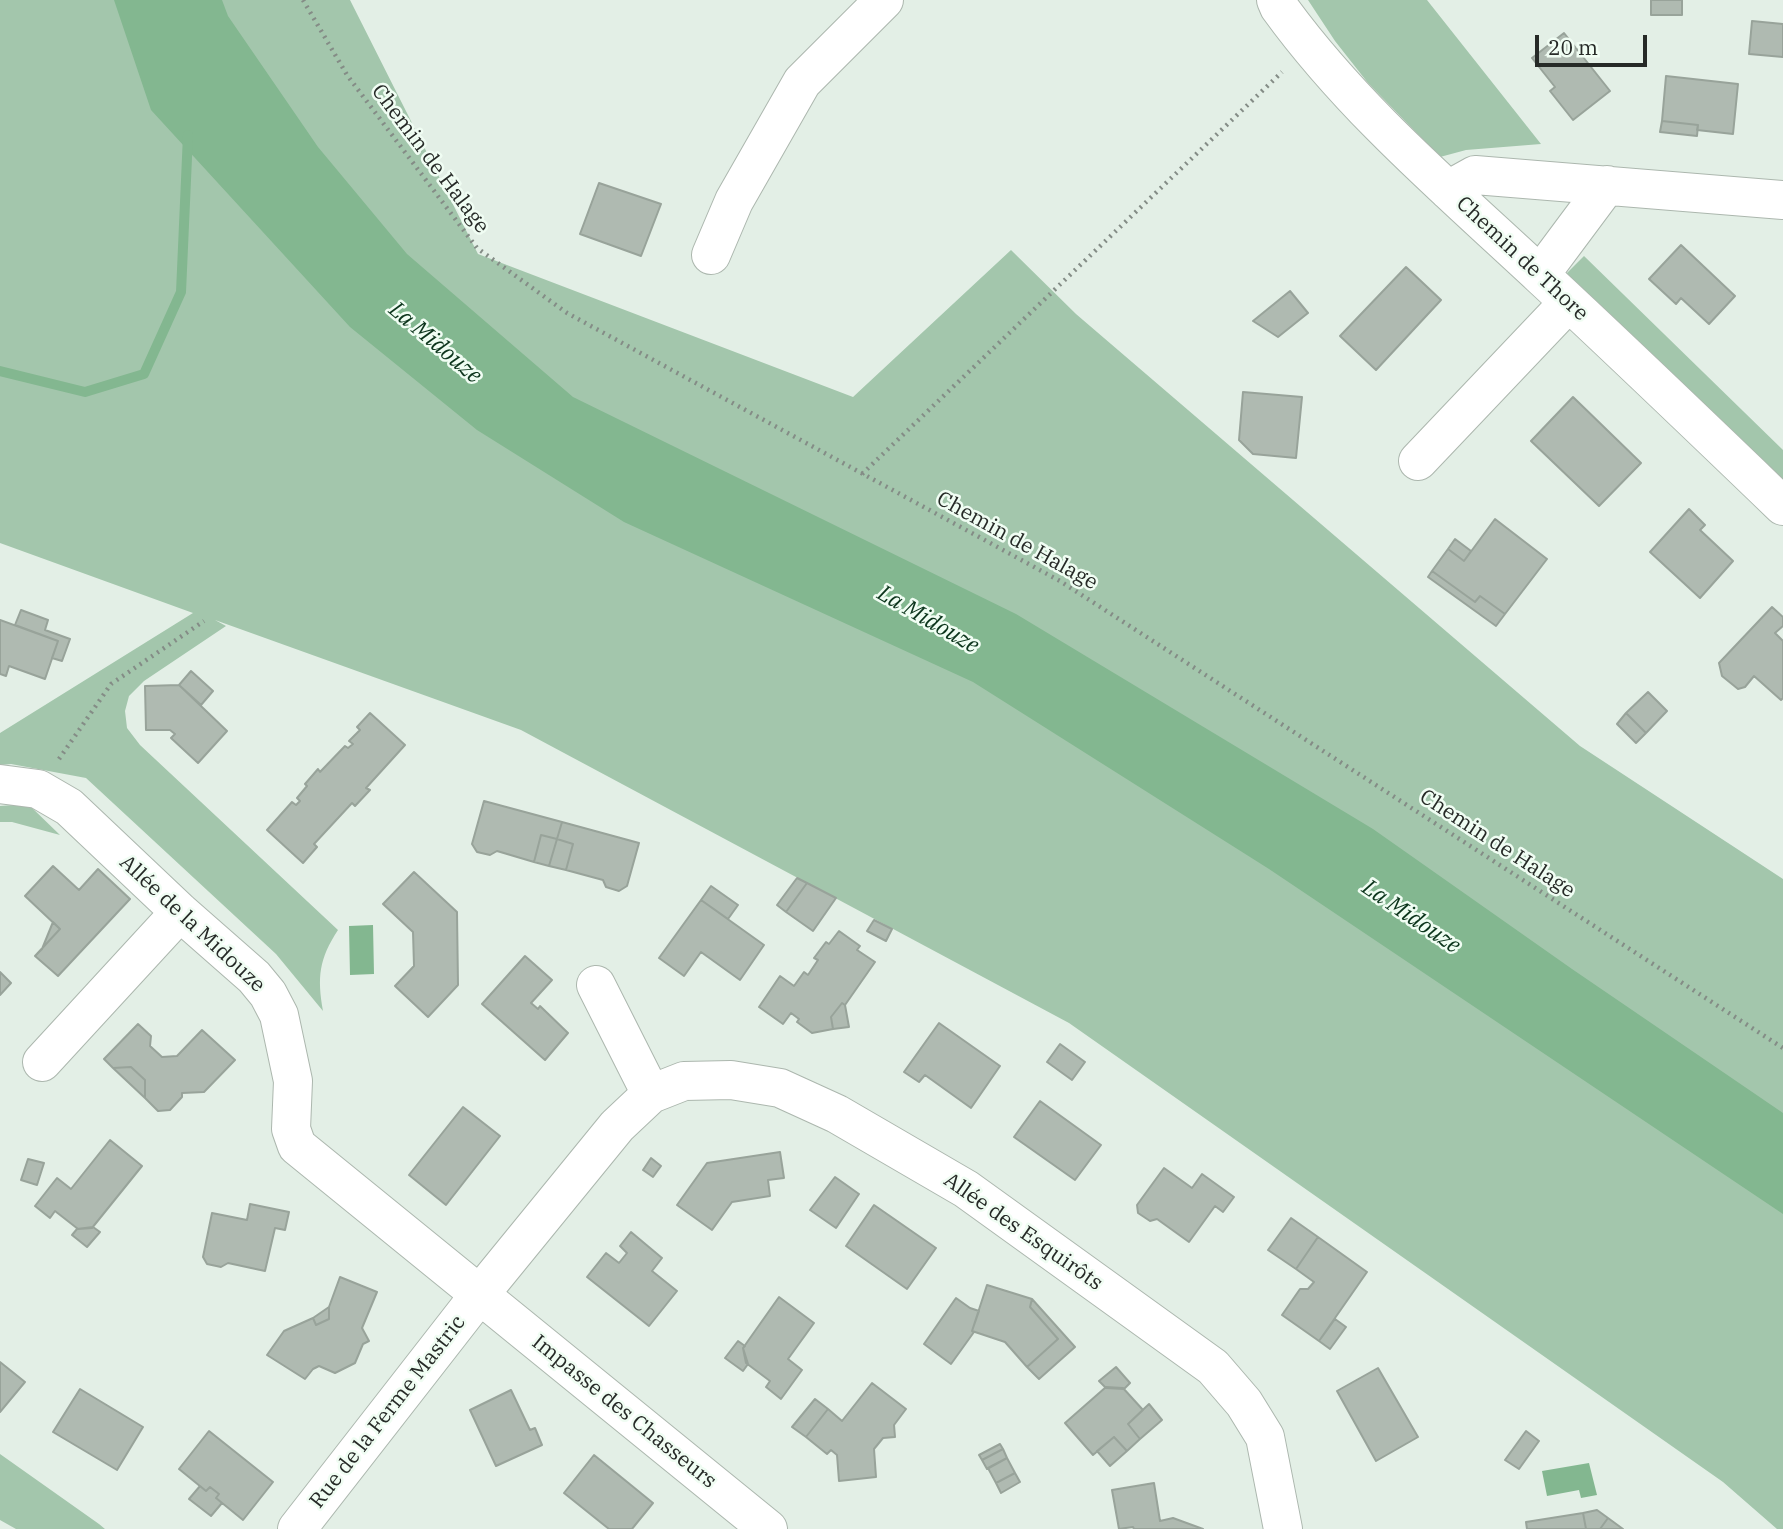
<!DOCTYPE html>
<meta charset="utf-8">
<style>
body{margin:0}
#map{position:relative;width:1783px;height:1529px;overflow:hidden;background:#e3efe6;font-family:"IBM Plex Serif",serif}
canvas{display:block}
.scale{position:absolute;left:1535px;top:35px;width:112px;height:32px;box-sizing:border-box;border:4px solid #262a27;border-top:0;padding-left:9px;font-size:21px;line-height:24px;white-space:nowrap;color:#262a27;-webkit-text-stroke:5px #f0fdf3;paint-order:stroke}
</style>
<div id="map">
<canvas width="1783" height="1529"></canvas>
<div class="scale">20 m</div>
</div>
<script>
const ctx = document.querySelector('canvas').getContext('2d');
ctx.lineJoin = 'round';
function paint(path, color) { ctx.fillStyle = color; ctx.fill(path, 'evenodd'); }
function trace(path, color, width, dash) { ctx.strokeStyle = color; ctx.lineWidth = width; ctx.lineCap = dash ? 'butt' : 'round'; ctx.setLineDash(dash || []); ctx.stroke(path); }
function write(font, color, halo, rows, align = 'center') {
  ctx.font = font + ' "IBM Plex Serif",serif'; ctx.lineWidth = 5; ctx.setLineDash([]); ctx.textBaseline = 'middle'; ctx.strokeStyle = halo; ctx.fillStyle = color; for (const [text, x, y, turn = 0] of rows) {
    ctx.save(); ctx.translate(x, y); ctx.rotate((+turn || 0) * Math.PI / 180); ctx.textAlign = isNaN(turn) ? turn : align; if (halo) ctx.strokeText(text, 0, 0); ctx.fillText(text, 0, 0); ctx.restore();
  }
}
paint(new Path2D(`
 M0,0H350L478,254L853,397L1011,250L1076,314L1580,746L1783,879V1529H1777L1723,1482L1069,1023L521,730L215,620L226,626L144,681L129,696L125,711L127,728L140,745L338,930C319,959 317,977 323,1011L276,954L86,778L11,764L0,765V733L193,613L0,543Z
 M1308,0H1427L1541,144L1466,150L1440,157L1368,83L1335,41Z
 M1584,256L1783,450V483L1566,274Z
 M28,804L60,835L12,822H0V806Z
 M0,1454L99,1524L105,1529H16L0,1520Z`), '#a3c6ac');
paint(new Path2D(`
 M114,0H222L228,16L318,147L407,254L573,397L1016,614L1373,829L1572,969L1783,1113V1214L1269,869L973,682L624,522L477,430L350,327L151,110Z
 M373,925L374,974L350,975L349,926Z
 M1589,1463L1597,1495L1581,1498L1579,1490L1547,1496L1542,1471Z`), '#83b790');
trace(new Path2D(`
 M0,371L85,392L144,374L181,292L188,135`), '#83b790', 10);
const building = new Path2D(`
 M1651,0H1682V15H1651Z
 M1752,21L1783,24V57L1749,54Z
 M1564,33L1610,91L1573,120L1550,91L1555,87L1532,58Z
 M1666,76L1738,84L1733,134L1697,130L1698,125L1662,121Z
 M1662,121L1698,125L1697,136L1660,132Z
 M599,183L661,204L641,256L580,234Z
 M1681,245L1735,296L1709,324L1681,298L1676,304L1649,279Z
 M1406,267L1441,300L1376,370L1340,336Z
 M1290,291L1308,313L1278,337L1253,321Z
 M1243,392L1302,397L1296,458L1253,454L1239,440Z
 M1573,397L1641,463L1599,506L1531,441Z
 M1689,509L1705,525L1700,530L1733,561L1700,598L1650,552Z
 M1495,519L1547,559L1505,614L1480,596L1475,602L1432,571L1448,549L1464,561Z
 M1455,539L1471,551L1464,561L1448,549Z
 M1432,571L1475,602L1480,596L1505,614L1496,626L1428,577Z
 M1772,607L1783,617V626L1775,633L1783,641V698L1781,700L1754,676L1745,687L1738,689L1722,676L1719,663Z
 M21,610L48,620L45,630L70,639L62,661L52,658L58,641L15,625Z
 M0,620L58,641L45,679L9,666L6,676L0,674Z
 M191,671L213,691L201,705L179,685Z
 M179,685L227,731L198,763L171,738L175,734L170,730H146L145,686Z
 M1648,692L1667,711L1646,733L1626,713Z
 M370,713L405,745L366,788L370,790L355,806L352,803L314,844L317,847L303,863L267,830L292,802L296,805L300,801L297,798L307,786L305,784L318,769L320,772L345,746L348,748L353,744L349,741L360,730L357,727Z
 M1626,713L1646,733L1636,743L1617,724Z
 M484,801L562,822L557,839L541,835L534,862L497,851L490,855L477,852L472,844Z
 M562,822L639,843L627,886L619,891L606,887L603,880L566,870L573,844L557,839Z
 M541,835L557,839L549,866L534,862Z
 M557,839L573,844L566,870L549,866Z
 M53,866L79,890L98,869L130,899L58,976L35,956L60,929L25,896Z
 M414,872L457,912L458,985L428,1017L395,986L414,966L413,932L383,904Z
 M797,878L807,883L786,912L777,905Z
 M807,883L836,898L813,931L786,912Z
 M711,886L738,905L728,919L701,900Z
 M701,900L764,945L740,980L701,952L684,976L659,958Z
 M874,920L892,929L886,941L867,931Z
 M53,922L60,929L35,956L42,949Z
 M839,931L860,946L857,950L875,962L845,1005L842,1003L831,1017L833,1029L812,1033L797,1022L799,1019L791,1013L783,1024L759,1007L780,976L794,986L804,972L808,975L818,960L814,958L826,942L829,944Z
 M525,956L552,980L531,1003L538,1009L540,1006L568,1033L545,1060L482,1004Z
 M0,972L11,983L0,995Z
 M842,1003L845,1005L849,1027L833,1029L831,1017Z
 M939,1023L1000,1066L971,1108L925,1075L919,1082L904,1072Z
 M138,1024L151,1036L150,1046L162,1057L177,1056L202,1030L235,1060L204,1092L182,1093V1097L170,1110L158,1111L145,1098V1080L131,1067L113,1068L104,1059Z
 M1060,1044L1085,1062L1072,1080L1047,1062Z
 M131,1067L145,1080V1098L113,1068Z
 M1040,1101L1101,1145L1075,1180L1014,1137Z
 M463,1107L500,1136L446,1205L409,1175Z
 M110,1140L142,1166L92,1228L78,1229L55,1211L50,1218L35,1206L57,1178L71,1189Z
 M780,1152L784,1178L768,1180L770,1196L732,1202L712,1230L677,1205L707,1163Z
 M651,1158L661,1166L653,1177L643,1170Z
 M28,1159L44,1163L37,1185L21,1180Z
 M1164,1168L1192,1188L1202,1174L1234,1197L1223,1212L1215,1206L1189,1242L1157,1219L1150,1221L1138,1213L1137,1205Z
 M835,1177L859,1194L836,1228L810,1210Z
 M250,1204L289,1212L285,1230L275,1228L265,1271L228,1263L221,1267L207,1264L203,1257L212,1213L247,1220Z
 M874,1205L936,1248L907,1289L846,1246Z
 M1291,1218L1318,1237L1296,1269L1268,1250Z
 M93,1227L100,1232L87,1247L72,1235L77,1229Z
 M631,1232L662,1258L652,1271L677,1291L649,1326L587,1277L606,1253L619,1263L627,1253L620,1246Z
 M1318,1237L1367,1272L1319,1341L1282,1315L1300,1289H1308L1314,1282L1296,1269Z
 M340,1277L377,1292L362,1328L369,1341L363,1344L355,1363L335,1373L319,1366L313,1369L305,1379L267,1355L284,1331L313,1318L316,1325L329,1319V1307Z
 M987,1285L1032,1299L1030,1307L1058,1339L1027,1367L1005,1342L972,1331Z
 M779,1297L814,1323L788,1359L802,1370L781,1399L766,1387L770,1381L746,1363L743,1348Z
 M956,1298L970,1308L979,1311L972,1331L974,1332L951,1364L924,1344Z
 M1032,1299L1075,1347L1039,1379L1027,1367L1058,1339L1030,1307Z
 M329,1307V1319L316,1325L313,1318Z
 M1335,1319L1346,1327L1330,1349L1319,1341Z
 M738,1341L745,1346L743,1348L748,1364L743,1371L725,1358Z
 M0,1362L25,1382L0,1412Z
 M1116,1367L1130,1383L1124,1389L1106,1388L1099,1381Z
 M1378,1368L1418,1437L1376,1461L1337,1391Z
 M872,1383L906,1409L894,1425L895,1437L883,1438L874,1449L876,1477L839,1481L837,1455L831,1450L827,1454L806,1437L828,1409L842,1421Z
 M1106,1387L1123,1388L1143,1410L1128,1424L1140,1439L1127,1451L1114,1437L1093,1455L1065,1423Z
 M80,1389L143,1427L117,1470L53,1432Z
 M511,1390L530,1430L535,1428L542,1445L496,1466L470,1410Z
 M815,1399L828,1409L806,1437L792,1427Z
 M1149,1404L1162,1420L1140,1439L1128,1424Z
 M209,1431L273,1482L243,1520L216,1498L219,1494L210,1487L206,1491L179,1469Z
 M1526,1431L1539,1441L1519,1469L1505,1460Z
 M1114,1437L1127,1451L1110,1466L1097,1451Z
 M1000,1444L1003,1449L982,1460L979,1455Z
 M1003,1449L1007,1458L987,1469L982,1460Z
 M594,1455L653,1503L632,1529H609L564,1493Z
 M1007,1458L1015,1473L996,1483L988,1468Z
 M1015,1473L1020,1482L1001,1493L996,1483Z
 M1154,1483L1160,1521L1173,1518L1203,1529H1134L1133,1527L1119,1529L1112,1490Z
 M200,1486L206,1491L210,1487L219,1494L216,1498L222,1503L211,1516L189,1499Z
 M1597,1510L1608,1518L1600,1529H1586L1583,1513Z
 M1583,1513L1586,1529H1527L1526,1522Z
 M1608,1518L1623,1529H1600Z`);
paint(building, '#afbab1');
trace(building, '#98a39a', 2);
const minor = new Path2D(`
 M1276,0L1279,7C1352,108 1450,191 1541,276C1623,352 1703,429 1783,506
 M1448,190L1475,175L1783,200
 M711,255L734,201L802,82L884,0
 M1540,275L1607,185
 M1418,461L1569,302
 M0,784L38,789L69,807L180,912L254,977L268,994L279,1015L293,1081L291,1129L297,1146L768,1529
 M596,985L651,1094
 M42,1062L180,912
 M297,1529L480,1294L617,1126L651,1094L684,1081L731,1080L780,1088L837,1114L966,1189L1213,1367L1244,1403L1265,1437L1283,1529`);
trace(minor, '#acb7ae', 40);
trace(new Path2D(`
 M303,0L347,75L477,248L567,313L1060,581L1783,1048
 M862,474L1282,72
 M59,759L111,684L204,621`), '#848c86', 4.5, [2, 5]);
trace(minor, '#fff', 38);
write('21px', '#262a27', '#f0fdf3', [
 ["Chemin de Halage",430,159,53],
 ["Chemin de Thore",1522,259,43],
 ["Chemin de Halage",1017,541,29],
 ["Chemin de Halage",1497,844,33],
 ["Allée de la Midouze",192,924,43],
 ["Allée des Esquirôts",1023,1232,35],
 ["Rue de la Ferme Mastric",388,1412,-52],
 ["Impasse des Chasseurs",624,1412,39]
]);
write('italic 23px', '#0c351c', '#f0fdf3', [
 ["La Midouze",435,343,40],
 ["La Midouze",928,620,30],
 ["La Midouze",1411,917,34]
]);
</script>
